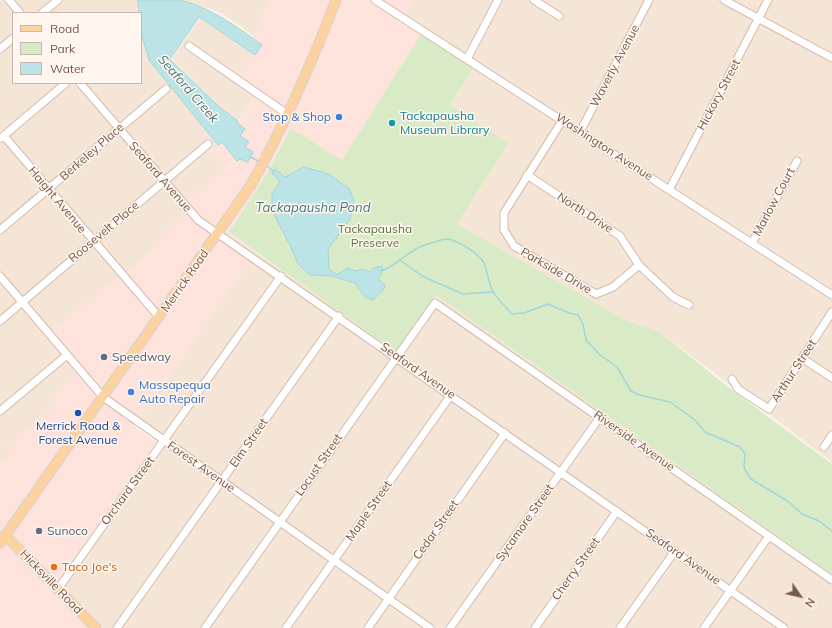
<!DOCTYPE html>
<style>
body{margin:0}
#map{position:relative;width:832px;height:628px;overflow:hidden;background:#fdf3e8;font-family:Mulish,sans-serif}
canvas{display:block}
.legend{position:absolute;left:12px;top:12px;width:130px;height:72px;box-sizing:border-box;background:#fff7ef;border:1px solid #c9b7ad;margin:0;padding:5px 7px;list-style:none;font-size:12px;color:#78584b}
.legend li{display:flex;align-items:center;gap:8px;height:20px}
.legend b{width:20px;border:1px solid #c9b7ad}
.north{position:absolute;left:780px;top:576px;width:40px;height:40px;-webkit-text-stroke:3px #fff7ef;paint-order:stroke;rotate:124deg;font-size:11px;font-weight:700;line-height:16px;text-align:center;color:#78584b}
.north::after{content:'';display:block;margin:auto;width:14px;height:18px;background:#78584b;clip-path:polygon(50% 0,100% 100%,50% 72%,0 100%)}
</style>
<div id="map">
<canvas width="832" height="628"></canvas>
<ul class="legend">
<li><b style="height:5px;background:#fcd3a0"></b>Road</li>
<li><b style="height:11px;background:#d8ebc6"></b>Park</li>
<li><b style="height:11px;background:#bce4e7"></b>Water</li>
</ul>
<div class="north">N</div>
</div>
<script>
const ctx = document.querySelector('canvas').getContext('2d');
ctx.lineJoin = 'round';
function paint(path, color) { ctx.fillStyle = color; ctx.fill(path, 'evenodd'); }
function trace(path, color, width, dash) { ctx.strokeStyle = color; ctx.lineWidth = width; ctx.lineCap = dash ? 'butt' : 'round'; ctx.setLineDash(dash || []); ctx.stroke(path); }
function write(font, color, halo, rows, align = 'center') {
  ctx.font = font + ' Mulish,sans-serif'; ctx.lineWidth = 3; ctx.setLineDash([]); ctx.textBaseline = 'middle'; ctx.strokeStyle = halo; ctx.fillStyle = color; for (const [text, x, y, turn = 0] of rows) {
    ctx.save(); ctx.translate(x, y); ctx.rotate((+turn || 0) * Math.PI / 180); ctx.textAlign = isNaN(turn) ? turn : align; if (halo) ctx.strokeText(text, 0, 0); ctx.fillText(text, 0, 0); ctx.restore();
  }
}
paint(new Path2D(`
 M0,0H138L140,13H13V83H141V30L149,60L218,145L211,151L225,167L181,208L185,213L150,249L152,251L120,280L117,277L52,331L83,368L53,395L59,403L7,447L13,454L0,465Z
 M182,0H270L254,36L222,13Z
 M413,0H832V462L657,330L627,321L457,224L509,143L450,105L474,67L400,21Z
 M200,18L253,54L239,74L260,89L238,121L218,106L172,58Z
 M256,252L396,352L436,295L832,574V628H86L52,594L170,440L139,418Z`), '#f5e5d6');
paint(new Path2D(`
 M270,0H413L400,21L421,34L342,160L291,128L268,172L229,232L256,252L133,426L158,443L52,594L86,628H0V465L13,454L7,447L59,403L52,395L83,368L52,331L117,276L120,280L152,252L150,249L185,213L180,208L225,167L211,151L221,142L237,161L240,159L248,162L237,123L260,89L239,74L253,54L255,55L262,45L253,38Z`), '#fde3dc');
paint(new Path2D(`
 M421,34L474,67L450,105L509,143L457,224L627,321L657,330L732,390L832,464V574L436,295L396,352L229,232L268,172L291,128L342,160Z`), '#d8ebc6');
const water = new Path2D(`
 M138,0C151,0 166,0 179,0C210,7 236,26 262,45L255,55L199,17L170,59L218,106L238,121L237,123L245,129L240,136L249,142L245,147L253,152L248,162L240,159L237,161L222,142L218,145L149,60L141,32V13H140Z
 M304,167L329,174L349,189L354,200L350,219L328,249L329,269L337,275L348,268L355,271L362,269L370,272L373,268L382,266V272L378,279L385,285L384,289L373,300L365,297L355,283L332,276L310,275L298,264L292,249L272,210V194L280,182L272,173L275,169L285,177Z`);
paint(water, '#bce4e7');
trace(water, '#a2d5d9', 1);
trace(new Path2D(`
 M251,157L258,161
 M268,167L275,172
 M401,261L424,277L463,294L493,292
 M381,271C398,265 405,253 422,246C426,245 442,239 446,239C457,239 479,254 484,263C488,272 488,284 494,293C498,300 506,307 512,314L524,313L548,304L569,313L578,315L583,324L586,340L600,355L617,367L631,391L639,395L670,402L695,420L705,432L740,447L745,454L744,468L751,479L789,502L802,514L819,521L832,531`), '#a2d5d9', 1.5);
const minor = new Path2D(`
 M9,0L20,13
 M375,0L832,295
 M534,0L559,16
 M724,0L832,58
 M42,13L58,0
 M189,46L287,114
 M0,49L13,38
 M467,59L498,0
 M80,83L198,220L784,628
 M562,121L504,213V230L514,246L596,294L613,287L639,265
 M580,132L649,0
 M4,136L159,317
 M1,138L66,83
 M527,175L620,236L639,265L673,297L689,305
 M669,190L768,0
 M0,230L166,89
 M752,243L797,161
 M0,276L103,397L430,628
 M0,321L208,144
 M802,358L832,378
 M732,379L738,389L769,409L832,312
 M0,411L67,355
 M824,447L832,435
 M58,589L281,276
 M117,628L339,316
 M205,628L435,303L832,580
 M286,628L451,395
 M368,628L505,433
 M450,628L600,417
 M535,628L617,511
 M620,628L675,551
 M704,628L769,536`);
const major = new Path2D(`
 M5,535L96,628
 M0,543L251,185C284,126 312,63 336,0`);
trace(minor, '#d2bcb0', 9);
trace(major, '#d9d0cd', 11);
trace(minor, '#fff', 7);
trace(major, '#fcd3a0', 9);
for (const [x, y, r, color] of [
 [339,117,4,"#3f7fe0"],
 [392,123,4,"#0f9aa8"],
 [104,357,4,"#5c6f8a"],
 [131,392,4,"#3f7fe0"],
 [78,413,4,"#1a4fb4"],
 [39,531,4,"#5c6f8a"],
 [54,567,4,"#e8710a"]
]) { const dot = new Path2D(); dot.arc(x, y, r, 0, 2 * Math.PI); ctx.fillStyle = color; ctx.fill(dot); trace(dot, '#fff7ef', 1.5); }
write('12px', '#78584b', '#fff7ef', [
 ["Waverly Avenue",615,66,-62],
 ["Hickory Street",719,95,-62],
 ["Washington Avenue",604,147,33],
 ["Berkeley Place",92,152,-41],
 ["Seaford Avenue",160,177,49],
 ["Haight Avenue",57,200,50],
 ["Marlow Court",774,202,-62],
 ["North Drive",585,213,33],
 ["Roosevelt Place",104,232,-40],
 ["Parkside Drive",556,271,30],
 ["Merrick Road",185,281,-55],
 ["Seaford Avenue",418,371,35],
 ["Arthur Street",794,371,-57],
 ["Riverside Avenue",634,441,35],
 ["Elm Street",249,443,-55],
 ["Locust Street",319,465,-55],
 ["Forest Avenue",201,467,35],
 ["Orchard Street",128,491,-54],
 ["Maple Street",369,511,-55],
 ["Sycamore Street",525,523,-55],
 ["Cedar Street",436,530,-55],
 ["Seaford Avenue",683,557,35],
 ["Cherry Street",576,569,-55],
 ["Hicksville Road",51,582,46]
]);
write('12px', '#0d838f', '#fff7ef', [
 ["Tackapausha",400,116],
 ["Museum Library",400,130]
], 'left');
write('12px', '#366cbe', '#fff7ef', [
 ["Stop & Shop",331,117],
 ["Massapequa",139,385,"left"],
 ["Auto Repair",139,399,"left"]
], 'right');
write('12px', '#547840', '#fff7ef', [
 ["Tackapausha",375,229],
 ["Preserve",375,243]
]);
write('12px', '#4e5e75', '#fff7ef', [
 ["Speedway",112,357],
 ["Sunoco",47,531]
], 'left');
write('12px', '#164399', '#fff7ef', [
 ["Merrick Road &",78,426],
 ["Forest Avenue",78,440]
]);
write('12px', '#c56008', '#fff7ef', [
 ["Taco Joe's",62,567]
], 'left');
write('italic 13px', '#3e787d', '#fff7ef', [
 ["Seaford Creek",188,89,49],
 ["Tackapausha Pond",313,208]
]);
</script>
